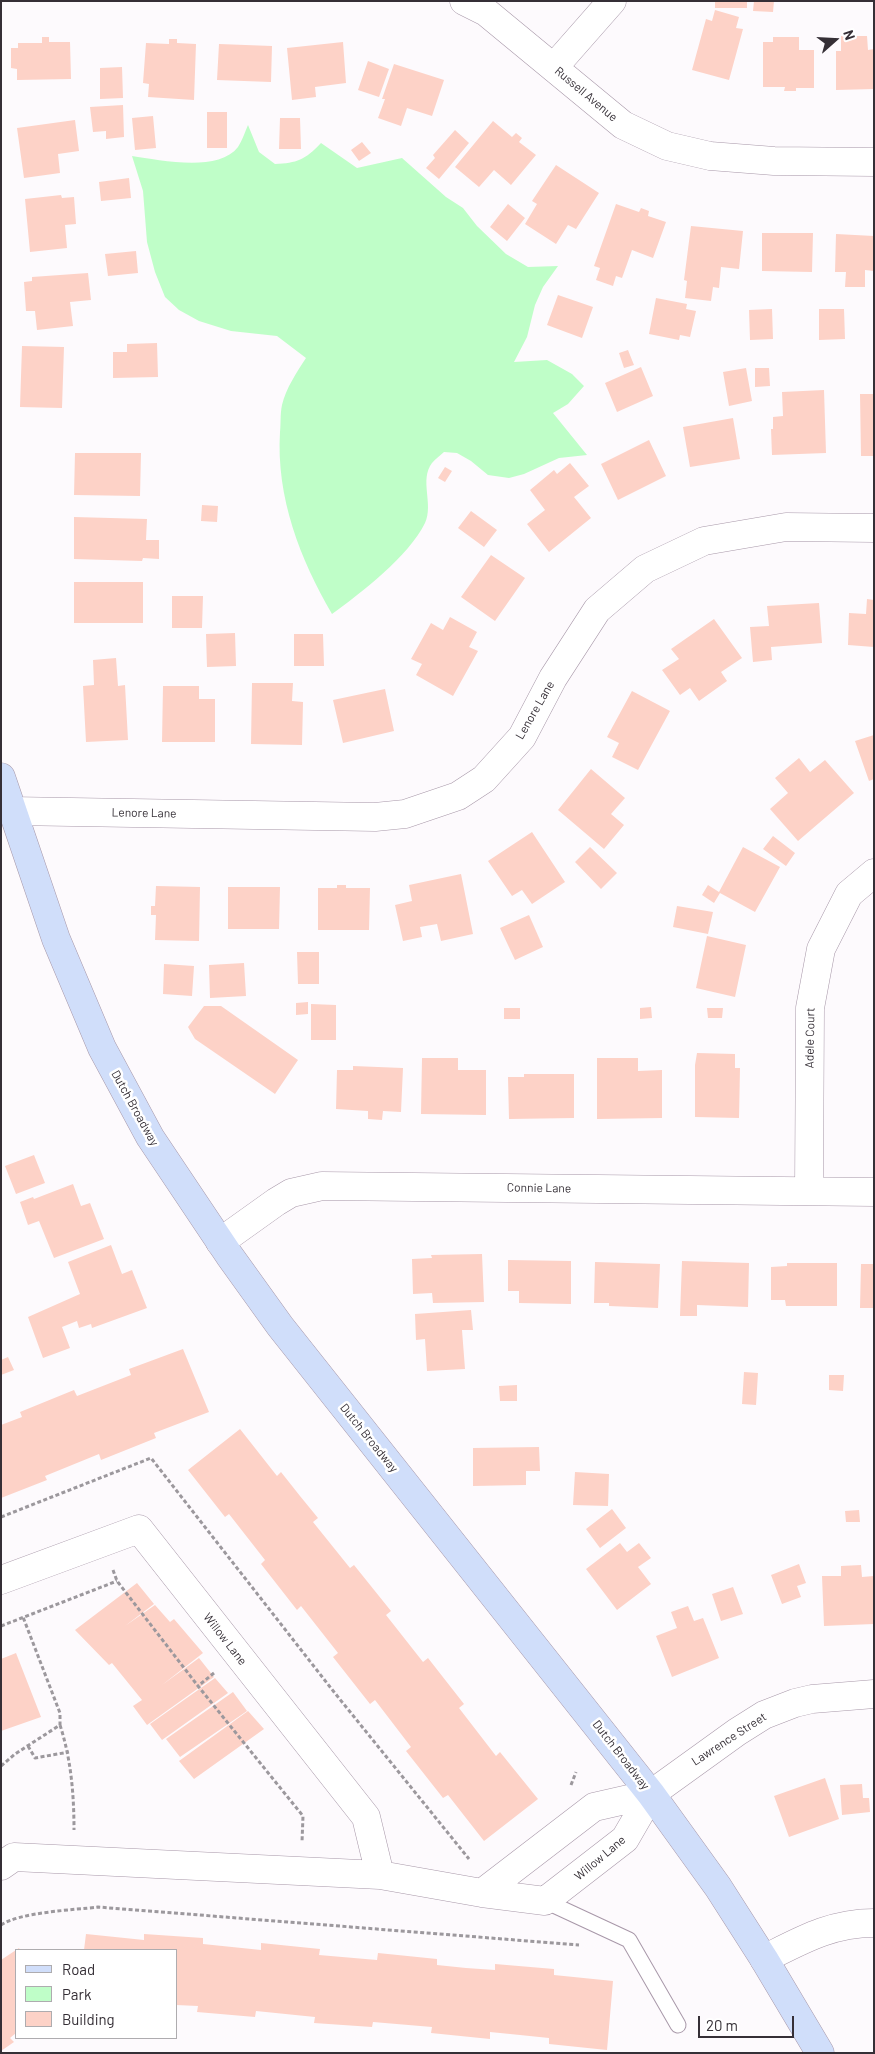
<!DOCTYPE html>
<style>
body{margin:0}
#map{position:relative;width:875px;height:2054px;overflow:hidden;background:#fdfafd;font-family:Barlow,sans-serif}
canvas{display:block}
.frame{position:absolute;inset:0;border:2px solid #352f36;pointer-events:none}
.legend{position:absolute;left:15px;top:1949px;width:162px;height:90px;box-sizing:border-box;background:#fff;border:1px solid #aeacaf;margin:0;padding:6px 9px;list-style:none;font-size:15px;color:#352f36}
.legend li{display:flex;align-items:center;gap:10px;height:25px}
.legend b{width:25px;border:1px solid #aeacaf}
.north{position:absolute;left:810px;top:15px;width:50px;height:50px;-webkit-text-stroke:4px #fff;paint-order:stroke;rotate:71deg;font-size:14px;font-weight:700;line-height:20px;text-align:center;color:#352f36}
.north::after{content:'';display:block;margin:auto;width:18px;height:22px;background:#352f36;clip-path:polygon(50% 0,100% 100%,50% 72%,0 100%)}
.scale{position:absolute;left:698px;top:2016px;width:96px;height:22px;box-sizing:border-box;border:2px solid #352f36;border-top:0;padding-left:6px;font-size:15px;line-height:18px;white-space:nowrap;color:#352f36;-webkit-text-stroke:4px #fff;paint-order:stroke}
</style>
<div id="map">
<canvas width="875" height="2054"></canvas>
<div class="frame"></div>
<ul class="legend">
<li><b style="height:6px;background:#d0defa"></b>Road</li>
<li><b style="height:14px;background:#bffec8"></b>Park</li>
<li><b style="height:14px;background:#fdd2c7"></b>Building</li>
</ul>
<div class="north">N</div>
<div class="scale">20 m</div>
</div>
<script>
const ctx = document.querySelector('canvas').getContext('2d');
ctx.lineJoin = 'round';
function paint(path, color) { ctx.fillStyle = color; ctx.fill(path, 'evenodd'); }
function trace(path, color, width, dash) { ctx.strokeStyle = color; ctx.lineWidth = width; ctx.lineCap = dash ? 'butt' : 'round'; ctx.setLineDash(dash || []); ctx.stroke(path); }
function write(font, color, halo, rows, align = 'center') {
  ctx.font = font + ' Barlow,sans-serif'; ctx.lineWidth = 5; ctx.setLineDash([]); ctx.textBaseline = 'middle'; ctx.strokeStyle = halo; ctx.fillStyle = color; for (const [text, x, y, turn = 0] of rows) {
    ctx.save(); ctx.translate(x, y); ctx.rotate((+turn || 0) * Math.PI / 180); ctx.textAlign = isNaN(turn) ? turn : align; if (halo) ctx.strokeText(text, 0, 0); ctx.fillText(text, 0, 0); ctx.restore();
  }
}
paint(new Path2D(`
 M248,125L259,152L275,164C297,163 305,160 321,143L357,168L402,158L446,197L463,208L477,226L506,254L528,267L558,266L543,287L535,305L527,337L514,362L547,360L572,374L584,386L568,404L553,413L587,455L559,458L524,474L509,478L488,475L471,461L457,453L444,452C440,456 435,459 432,463C419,480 434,504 425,523C409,556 361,593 332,614C300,559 276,497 280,432C281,424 280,414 282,405C286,388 297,372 306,358L277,336L231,331L199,321L179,310L165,297L155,272L147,242L143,191L132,156C160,160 218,173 238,147C242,141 245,132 248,125Z`), '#bffec8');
paint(new Path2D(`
 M715,1H747V8H715Z
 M754,1H774L773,12L753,11Z
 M715,10L739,17L736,28L743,29L729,80L692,70L706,19L712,21Z
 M841,36H867L868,50L874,49V89L836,90V51H841Z
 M42,37H49V42H70L71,79L17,80V69L11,68V48H18V43H42Z
 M773,37H799V50H814V88H796V91H784L785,87H763V42H773Z
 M169,39H177V43L196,44L194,100L148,97L149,84L143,83L146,43L169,44Z
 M343,42L346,83L315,87L316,97L292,100L287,48Z
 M219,44L272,46L271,82L217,80Z
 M368,61L389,69L379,97L358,90Z
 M394,64L444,80L432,116L407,108L401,126L378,118L385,99H382Z
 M122,67L123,98L100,99V68Z
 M123,105L124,137L106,139V131L93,132L90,107Z
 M207,112H227V148H207Z
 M153,116L156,148L135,150L132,118Z
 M280,118H300L301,149H279Z
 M75,120L79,151L58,154L60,173L24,178L17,128Z
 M493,121L512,137L516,133L522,138L519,142L536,155L511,185L494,170L479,187L455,167Z
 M455,130L469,143L439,179L426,168L435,158L433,155Z
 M362,142L371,153L359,161L351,150Z
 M556,165L599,193L576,229L568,225L556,244L525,224L537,204L532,201Z
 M129,178L131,198L101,201L99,182Z
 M61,195L62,198L74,197L76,224L65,225L67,248L30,252L25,199Z
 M508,204L525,218L507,241L490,227Z
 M616,204L639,212L641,208L649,211L648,216L666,222L653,258L632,250L622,278L616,276L613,286L596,280L600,268L594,266Z
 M691,226L743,231L739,269L721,267L719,288L713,287L711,301L685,298L687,281L684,280Z
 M762,233H813L812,272L762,271Z
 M836,234L874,236V271L865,270V287H845L846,272H835Z
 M136,251L138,273L108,276L105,254Z
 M88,273L91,300L70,302L73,326L37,330L35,311H26L24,282L32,281V277Z
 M558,295L593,307L582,338L547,325Z
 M656,298L687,304L686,309L696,311L690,337L680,335L679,340L649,334Z
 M772,309L773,339L750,340L749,310Z
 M819,309H844L845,339L819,340Z
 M157,343L158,377L113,378V352H127V344Z
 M22,346L64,347L62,408L20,407Z
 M628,350L634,365L624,368L619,353Z
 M641,367L653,396L617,412L605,383Z
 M746,368L752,401L729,406L723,372Z
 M755,368H769L770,386L755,387Z
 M824,390L826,453L772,455L771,429H773V417L783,416L782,392Z
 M860,394H874V456H861Z
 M733,418L740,459L690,467L683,427Z
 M649,440L666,476L618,500L601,464Z
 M75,453H141L140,496L74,495Z
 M570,463L589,486L574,497L591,518L549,552L527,524L545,510L530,490L554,470L557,474Z
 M445,467L452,471L445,482L438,478Z
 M202,505L218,506L217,522L201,521Z
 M471,511L497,530L484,547L458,528Z
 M74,517L147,519L146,540H159V559L143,558L142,561L74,559Z
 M491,555L525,578L495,621L461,597Z
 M74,582H143V623H74Z
 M172,596H203L202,628H172Z
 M867,599L874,600V647L848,645L849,613L866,614Z
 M819,603L822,643L771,647L772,660L753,662L750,627L769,626L767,606Z
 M450,617L477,632L469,647L478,651L453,696L416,675L422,664L411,659L431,623L443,630Z
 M714,619L742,658L721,672L727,681L699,701L690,688L680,695L662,670L679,659L671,649Z
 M235,633L236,666L207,667L206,634Z
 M294,634H323L324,666H294Z
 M116,658L118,686L125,685L128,740L86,742L83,686L94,685L93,660Z
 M252,683H293L292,701L303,702L302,745L251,744Z
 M163,686H199V699H215V742H162Z
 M385,689L394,731L343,743L333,700Z
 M632,691L670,711L638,770L612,757L619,743L607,737Z
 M874,735V779L869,781L855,741Z
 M799,758L810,772L825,760L854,793L798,841L770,809L788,793L775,778Z
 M591,769L625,798L611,814L624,825L604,849L558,810Z
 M532,832L565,882L532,904L522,890L512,896L488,861Z
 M773,836L795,853L786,866L763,849Z
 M590,847L617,873L601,889L575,862Z
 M743,847L780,867L755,912L720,893L714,903L702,895L708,885L719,892Z
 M461,874L473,934L441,941L437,924L420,927L422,937L403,941L395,905L412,901L409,885Z
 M337,885H346V888H370L369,930H318V888H337Z
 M156,886L200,887L199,941L155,940L156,915H151V906H155Z
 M228,887H280L279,929H228Z
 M677,906L713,912L708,934L673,927Z
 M529,915L543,947L515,960L500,928Z
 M707,936L746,945L735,997L696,988Z
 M297,952H319V984H298Z
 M244,963L246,996L210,998L209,965Z
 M164,964L194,966L192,996L163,994Z
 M308,1002V1014L296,1015V1003Z
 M311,1004L336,1005V1040H311Z
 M204,1006H221L298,1060L275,1094L195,1039L188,1027Z
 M651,1007L652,1018L640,1019V1008Z
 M504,1008H520V1019H504Z
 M707,1008H723L722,1018H708Z
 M697,1053L735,1054V1068H740L739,1118L695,1117V1065Z
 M422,1058H458V1070H486V1115L421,1114Z
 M597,1058H638V1071L662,1070V1118L597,1119Z
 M353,1066L403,1068L401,1112L383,1111L382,1120L368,1119V1111L336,1109L337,1070H353Z
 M524,1074H574V1118L509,1119L508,1077H524Z
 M34,1155L45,1183L16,1194L5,1166Z
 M73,1184L81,1206L90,1203L104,1239L54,1258L39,1221L28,1225L20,1202L33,1197L34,1199Z
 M111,1245L122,1274L132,1270L147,1308L92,1328L91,1324L79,1328L77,1321L62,1327L70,1348L43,1358L28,1317L80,1294L68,1262Z
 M482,1254L484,1302L433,1303L432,1293L413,1294L412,1259L432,1258L431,1255Z
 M508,1260L571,1261V1304L519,1303V1291H508Z
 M682,1261L749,1263L748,1307L697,1305V1316H680Z
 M595,1262L660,1264L658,1308L609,1306V1303H594Z
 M787,1263H837V1306H786L785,1300H771V1267L787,1266Z
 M861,1264H874V1308H860Z
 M471,1310L473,1330H462L465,1369L427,1371L425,1339L416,1340L415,1314Z
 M183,1349L209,1412L154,1433L156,1438L101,1460L99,1454L45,1476L47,1480L1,1498V1425L22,1417L20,1412L74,1390L77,1396L131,1375L129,1369Z
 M8,1357L14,1370L1,1375V1360Z
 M744,1372L758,1373L756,1405L742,1404Z
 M829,1375H844L843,1391L829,1390Z
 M517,1385V1401H500L499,1386Z
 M240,1429L277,1476L281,1472L300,1496L318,1518L313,1522L350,1568L354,1565L391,1611L386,1615L423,1662L428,1658L464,1704L459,1708L496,1756L500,1752L538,1799L484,1841L448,1795L443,1798L406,1751L411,1747L375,1700L370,1704L333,1657L338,1653L301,1606L297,1610L261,1564L265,1560L229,1514L225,1517L188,1470Z
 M539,1447L540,1471H526V1485L473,1486V1448Z
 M575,1472L609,1474L608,1506L573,1505Z
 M612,1509L626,1528L600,1548L586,1529Z
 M859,1510L860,1522H846L845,1511Z
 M620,1543L627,1552L639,1543L651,1558L638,1567L651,1584L617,1610L586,1569Z
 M799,1564L806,1583L797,1586L801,1597L782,1604L771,1575Z
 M861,1565L862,1577L874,1576V1624L824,1626L822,1576H841V1566Z
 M137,1583L154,1604L125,1626L155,1605L170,1622L174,1619L203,1653L162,1685L199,1658L214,1677L147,1725L133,1706L142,1700L112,1663L109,1665L75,1630Z
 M733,1587L743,1614L721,1621L712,1594Z
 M688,1606L694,1621L703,1618L719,1658L672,1677L656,1636L677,1628L671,1612Z
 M16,1653L41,1717L1,1731V1659Z
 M215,1678L228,1693L162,1740L150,1724Z
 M233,1692L247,1711L180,1757L166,1739Z
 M248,1711L264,1729L194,1779L179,1761Z
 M825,1778L839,1819L789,1837L774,1796Z
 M862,1784L863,1798H869L870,1812L842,1815L840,1785Z
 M86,1934L144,1940V1934L203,1938V1944L261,1950V1943L320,1949L319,1955L377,1960L378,1953L437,1959V1965L466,1968L495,1970V1964L554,1969V1975L613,1981L607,2050L549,2044V2038L520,2035L490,2032V2039L431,2033L432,2027L373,2022L372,2027L314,2023L315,2017L256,2011L255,2017L197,2012L198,2006L176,2005V1950H84Z
 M19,1948L20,1950H16V2033L10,2038L14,2042L1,2051V1960Z`), '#fdd2c7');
const service = new Path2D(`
 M545,1901L629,1940L678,2025`);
const minor = new Path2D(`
 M464,1L486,12L623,125L667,146L710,156L774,161L874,162
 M554,67L612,1
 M11,811L375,817L405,814L458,796L484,779L522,737L553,678L597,610L645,569L704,541L786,527L874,528
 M809,1191L810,1008L821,949L849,894L874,873
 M220,1242L276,1202L291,1193L322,1186L874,1192
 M1,1580L139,1529L366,1817L380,1875
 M1,1866L14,1857L380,1875L482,1893L545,1901L625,1839L651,1794L737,1732L764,1715L795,1703L812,1699L874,1694
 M482,1893L594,1807L651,1794
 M764,1959C802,1940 831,1923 874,1923`);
const secondary = new Path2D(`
 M1,777L56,939L102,1048L150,1137L229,1255L280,1326L651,1794L718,1887L764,1959L820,2053`);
trace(service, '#a898a9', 17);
trace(minor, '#a898a9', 29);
trace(secondary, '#a898a9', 29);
trace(new Path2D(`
 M1,1517L151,1458L334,1692L469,1859
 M113,1570L117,1581L198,1686
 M1,1626L117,1581
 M214,1673L198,1686L303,1816L302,1842
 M60,1725C71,1759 74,1794 74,1830
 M28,1746L35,1758L69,1752
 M1,1766L15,1754L60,1725V1713L23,1617
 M571,1785L576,1772
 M1,1925C20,1912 74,1910 98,1907L579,1945`), '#9c989d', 3, [4, 2.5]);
trace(service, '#fff', 15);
trace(minor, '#fff', 28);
trace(secondary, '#d0defa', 28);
write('12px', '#352f36', '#fff', [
 ["Russell Avenue",586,94,40],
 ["Lenore Lane",535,710,-60],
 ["Lenore Lane",144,813,1],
 ["Adele Court",810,1038,-89],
 ["Dutch Broadway",135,1108,61],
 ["Connie Lane",539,1188,1],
 ["Dutch Broadway",369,1438,51],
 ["Willow Lane",225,1639,52],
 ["Lawrence Street",729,1739,-33],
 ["Dutch Broadway",621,1755,52],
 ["Willow Lane",600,1858,-40]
]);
</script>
